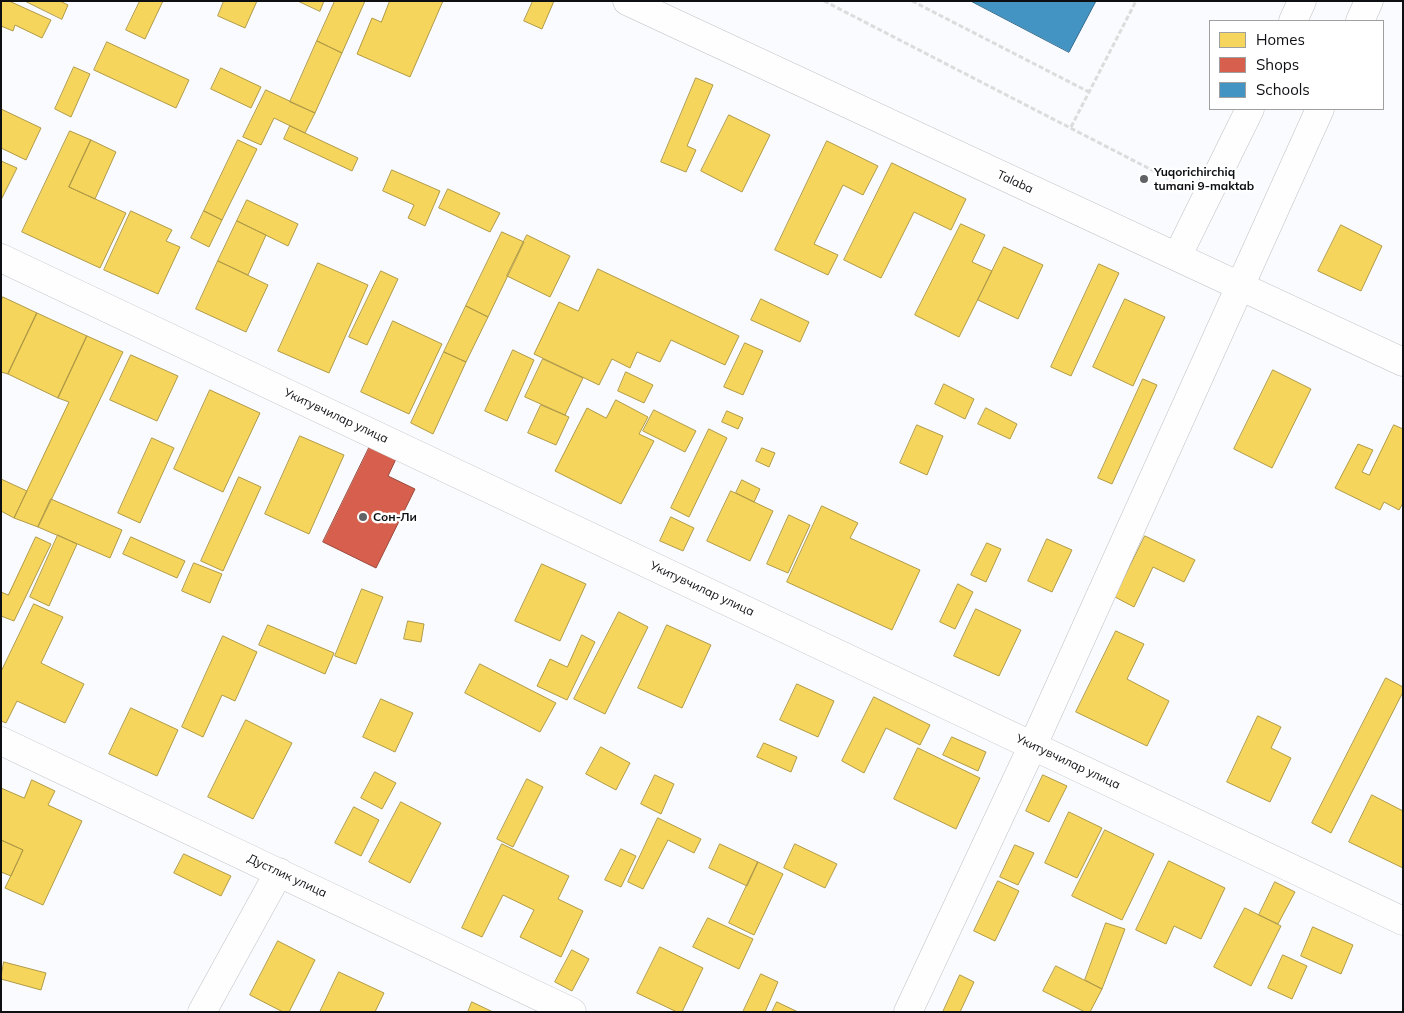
<!DOCTYPE html>
<meta charset="utf-8">
<style>
body{margin:0}
#map{position:relative;width:1404px;height:1013px;overflow:hidden;background:#f9fbfe;font-family:Mulish,sans-serif}
canvas{display:block}
.frame{position:absolute;inset:0;border:2px solid #0e0f12;pointer-events:none}
.legend{position:absolute;left:1209px;top:20px;width:175px;height:90px;box-sizing:border-box;background:#fff;border:1px solid #9f9fa0;margin:0;padding:6px 9px;list-style:none;font-size:15px;color:#0e0f12}
.legend li{display:flex;align-items:center;gap:10px;height:25px}
.legend b{width:25px;border:1px solid #9f9fa0}
</style>
<div id="map">
<canvas width="1404" height="1013"></canvas>
<div class="frame"></div>
<ul class="legend">
<li><b style="height:14px;background:#f6d55c"></b>Homes</li>
<li><b style="height:14px;background:#d6604d"></b>Shops</li>
<li><b style="height:14px;background:#4393c3"></b>Schools</li>
</ul>
</div>
<script>
const ctx = document.querySelector('canvas').getContext('2d');
ctx.lineJoin = 'round';
function paint(path, color) { ctx.fillStyle = color; ctx.fill(path, 'evenodd'); }
function trace(path, color, width, dash) { ctx.strokeStyle = color; ctx.lineWidth = width; ctx.lineCap = dash ? 'butt' : 'round'; ctx.setLineDash(dash || []); ctx.stroke(path); }
function write(font, color, halo, rows, align = 'center') {
  ctx.font = font + ' Mulish,sans-serif'; ctx.lineWidth = 5; ctx.setLineDash([]); ctx.textBaseline = 'middle'; ctx.strokeStyle = halo; ctx.fillStyle = color; for (const [text, x, y, turn = 0] of rows) {
    ctx.save(); ctx.translate(x, y); ctx.rotate((+turn || 0) * Math.PI / 180); ctx.textAlign = isNaN(turn) ? turn : align; if (halo) ctx.strokeText(text, 0, 0); ctx.fillText(text, 0, 0); ctx.restore();
  }
}
const homes = new Path2D(`
 M1,1H9L51,20L42,38L15,25L13,31L1,26Z
 M25,1H60L68,5L62,19Z
 M140,1H163L145,39L126,30Z
 M224,1H257L245,28L218,16Z
 M298,1H324L320,11Z
 M335,1H365L342,53L317,41Z
 M390,1H443L410,77L357,54L372,18L381,22Z
 M533,1H554L542,29L524,21Z
 M317,41L342,53L315,113L290,102Z
 M107,42L189,80L176,108L94,70Z
 M74,67L90,74L71,117L55,109Z
 M221,68L261,87L251,108L211,89Z
 M696,78L713,85L687,146L696,150L686,172L661,162Z
 M266,90L315,113L305,133L274,118L261,145L243,137Z
 M1,109L41,128L26,160L1,148Z
 M729,115L770,135L742,192L701,171Z
 M290,126L358,158L352,171L284,139Z
 M70,131L91,140L69,187L126,213L100,268L22,232Z
 M91,140L116,152L95,199L69,187Z
 M238,140L257,149L222,220L204,211Z
 M827,141L878,166L863,195L843,185L814,244L838,255L828,275L775,250Z
 M1,161L17,168L1,200Z
 M892,163L966,199L951,230L914,212L881,278L844,260Z
 M392,170L440,191L425,226L408,218L414,205L383,191Z
 M448,189L500,213L490,232L439,208Z
 M247,200L298,224L288,246L237,221Z
 M131,211L172,230L166,241L180,247L158,294L104,270Z
 M204,211L222,220L209,247L191,238Z
 M237,221L266,235L248,275L218,261Z
 M961,224L985,235L972,262L992,271L959,337L915,315Z
 M1341,225L1382,246L1361,291L1318,271Z
 M502,232L524,242L488,317L466,306Z
 M527,235L570,256L550,297L507,276Z
 M1004,247L1043,265L1018,319L978,300Z
 M218,261L268,285L246,332L196,309Z
 M318,263L368,285L329,373L278,351Z
 M1099,264L1119,273L1071,376L1051,367Z
 M598,269L739,336L725,365L671,340L660,362L637,352L630,368L612,359L599,385L534,354L559,302L578,311Z
 M381,271L398,279L367,345L349,337Z
 M3,297L37,313L8,374L1,372V301Z
 M761,299L809,322L800,342L751,320Z
 M1125,299L1165,317L1133,386L1093,367Z
 M466,306L488,317L466,362L444,352Z
 M37,313L87,336L58,398L8,374Z
 M393,321L442,344L409,414L361,392Z
 M87,336L123,352L38,527L14,518L69,402L58,398Z
 M745,343L763,351L743,395L724,387Z
 M513,350L534,360L507,421L485,411Z
 M444,352L466,362L433,434L411,423Z
 M131,355L178,376L157,421L110,400Z
 M543,359L583,378L565,415L525,397Z
 M1273,370L1311,389L1272,468L1234,449Z
 M626,372L653,385L644,403L618,391Z
 M1143,379L1157,385L1112,484L1098,478Z
 M944,384L974,399L965,419L935,404Z
 M210,390L260,413L223,492L174,469Z
 M616,400L648,417L639,434L654,441L621,504L555,471L587,408L606,418Z
 M541,405L569,417L556,445L528,433Z
 M986,408L1017,424L1010,439L978,424Z
 M654,410L696,431L685,452L643,431Z
 M727,411L743,418L738,429L722,422Z
 M917,425L943,436L927,475L900,463Z
 M1394,425L1403,429V503L1399,510L1384,502L1380,510L1335,488L1358,444L1373,450L1362,472L1369,475Z
 M709,429L727,438L689,517L671,508Z
 M300,436L344,455L309,534L265,514Z
 M152,438L174,448L140,523L118,513Z
 M762,448L775,453L769,467L756,461Z
 M239,477L261,487L223,571L201,561Z
 M1,479L27,491L14,518L1,511Z
 M742,480L760,489L754,502L736,493Z
 M731,491L773,511L750,561L707,541Z
 M51,499L122,530L110,558L38,527Z
 M822,506L858,523L850,538L920,570L892,630L787,582Z
 M789,515L810,525L788,573L767,564Z
 M671,517L694,528L683,551L660,541Z
 M58,535L77,544L49,606L30,597Z
 M1145,536L1195,560L1184,582L1153,567L1134,607L1115,597Z
 M36,537L51,544L14,621L1,616V592L8,595Z
 M131,537L185,561L177,578L123,554Z
 M1047,539L1072,550L1052,592L1028,581Z
 M987,543L1001,549L986,582L971,575Z
 M194,563L222,574L210,603L182,591Z
 M542,564L586,584L560,641L515,621Z
 M958,584L973,592L955,629L940,622Z
 M362,589L383,597L356,664L335,656Z
 M34,604L63,617L41,663L84,684L65,723L17,701L6,723L1,721V672Z
 M976,609L1021,630L999,676L954,656Z
 M619,612L648,627L605,714L574,699Z
 M408,621L424,624L421,642L404,639Z
 M268,625L334,653L325,674L259,645Z
 M667,625L711,645L682,708L638,688Z
 M1116,631L1144,644L1127,679L1169,701L1147,746L1076,712Z
 M582,635L595,642L567,700L537,686L550,659L567,667Z
 M223,636L257,652L235,701L222,695L203,737L182,727Z
 M480,664L556,703L540,732L465,693Z
 M1386,678L1403,687V692L1331,833L1312,823Z
 M797,684L834,701L818,737L780,720Z
 M874,697L930,725L920,745L886,728L864,773L842,761Z
 M381,699L413,713L395,752L363,737Z
 M131,708L178,730L157,776L109,754Z
 M1258,716L1281,727L1271,748L1291,758L1270,802L1227,782Z
 M246,720L292,743L253,819L208,797Z
 M952,737L986,752L978,771L943,755Z
 M764,743L797,757L791,772L757,757Z
 M601,747L630,763L616,790L586,774Z
 M918,748L980,778L956,829L894,799Z
 M375,772L396,783L382,809L361,798Z
 M655,775L674,784L661,814L641,804Z
 M1043,775L1067,786L1049,822L1026,811Z
 M527,779L543,787L513,847L497,839Z
 M32,780L55,791L48,805L82,821L43,905L5,888L23,850L1,840V788L24,798Z
 M1372,795L1403,811V868L1349,842Z
 M401,802L441,823L410,883L369,862Z
 M354,807L379,820L361,856L335,843Z
 M1069,812L1102,828L1077,878L1045,863Z
 M658,818L701,839L694,853L668,840L643,889L628,882Z
 M1105,830L1154,854L1122,920L1072,896Z
 M1,840L23,850L11,876L1,872Z
 M502,844L569,876L558,899L583,911L561,957L520,937L534,910L503,895L482,937L462,928Z
 M720,844L758,862L747,886L709,868Z
 M795,844L837,864L825,888L784,868Z
 M1015,845L1034,853L1018,885L1000,877Z
 M621,849L636,856L621,887L605,880Z
 M184,854L231,876L221,896L174,873Z
 M1169,861L1225,888L1201,939L1174,926L1166,944L1136,930Z
 M758,862L783,874L754,935L729,923Z
 M998,881L1019,891L995,941L974,931Z
 M1275,882L1295,892L1278,924L1259,915Z
 M1245,908L1281,926L1251,986L1214,967Z
 M708,918L753,939L739,969L693,947Z
 M1106,923L1125,929L1102,989L1085,980Z
 M1313,927L1353,945L1341,974L1301,956Z
 M278,941L315,960L289,1012H283L250,995Z
 M660,947L703,968L682,1012H677L637,993Z
 M572,950L589,959L572,991L555,982Z
 M1283,955L1307,966L1292,999L1268,988Z
 M4,962L46,973L41,990L1,979Z
 M1056,966L1102,989L1090,1012H1085L1043,991Z
 M339,972L384,993L375,1012H320Z
 M761,974L778,982L765,1012H743Z
 M960,975L974,982L960,1012H943Z
 M472,1002L493,1012H468Z
 M777,1002L798,1012H772Z`);
paint(homes, '#f6d55c');
trace(homes, '#b09a46', 1);
const shops = new Path2D(`
 M370,446L396,459L388,476L415,489L376,568L323,542Z`);
paint(shops, '#d6604d');
trace(shops, '#9a483b', 1);
const schools = new Path2D(`
 M971,1H1096L1069,52Z`);
paint(schools, '#4393c3');
trace(schools, '#336b8e', 1);
const minor = new Path2D(`
 M627,1L1403,362
 M1293,21L1302,1
 M1360,21L1369,1
 M1177,257L1250,109
 M1,258L1403,921
 M1,741L572,1012
 M202,1012L279,872
 M908,1012L1033,745L1320,109`);
trace(minor, '#bfc0c3', 29);
trace(new Path2D(`
 M824,1L1181,185
 M912,1L1089,92
 M1071,127L1136,1`), '#dbdcdc', 3, [5, 2.5]);
trace(minor, '#fefeff', 28);
for (const [x, y, r, color] of [
 [1144,179,5,"#606265"],
 [363,517,5,"#606265"]
]) { const dot = new Path2D(); dot.arc(x, y, r, 0, 2 * Math.PI); ctx.fillStyle = color; ctx.fill(dot); trace(dot, '#fff', 2); }
write('bold 12px', '#0e0f12', '#fff', [
 ["Yuqorichirchiq",1154,172],
 ["tumani 9-maktab",1154,186],
 ["Сон-Ли",373,517]
], 'left');
write('12px', '#0e0f12', '#fff', [
 ["Talaba",1015,182,25],
 ["Укитувчилар улица",336,416,25],
 ["Укитувчилар улица",702,589,25],
 ["Укитувчилар улица",1068,762,25],
 ["Дустлик улица",287,876,25]
]);
</script>
